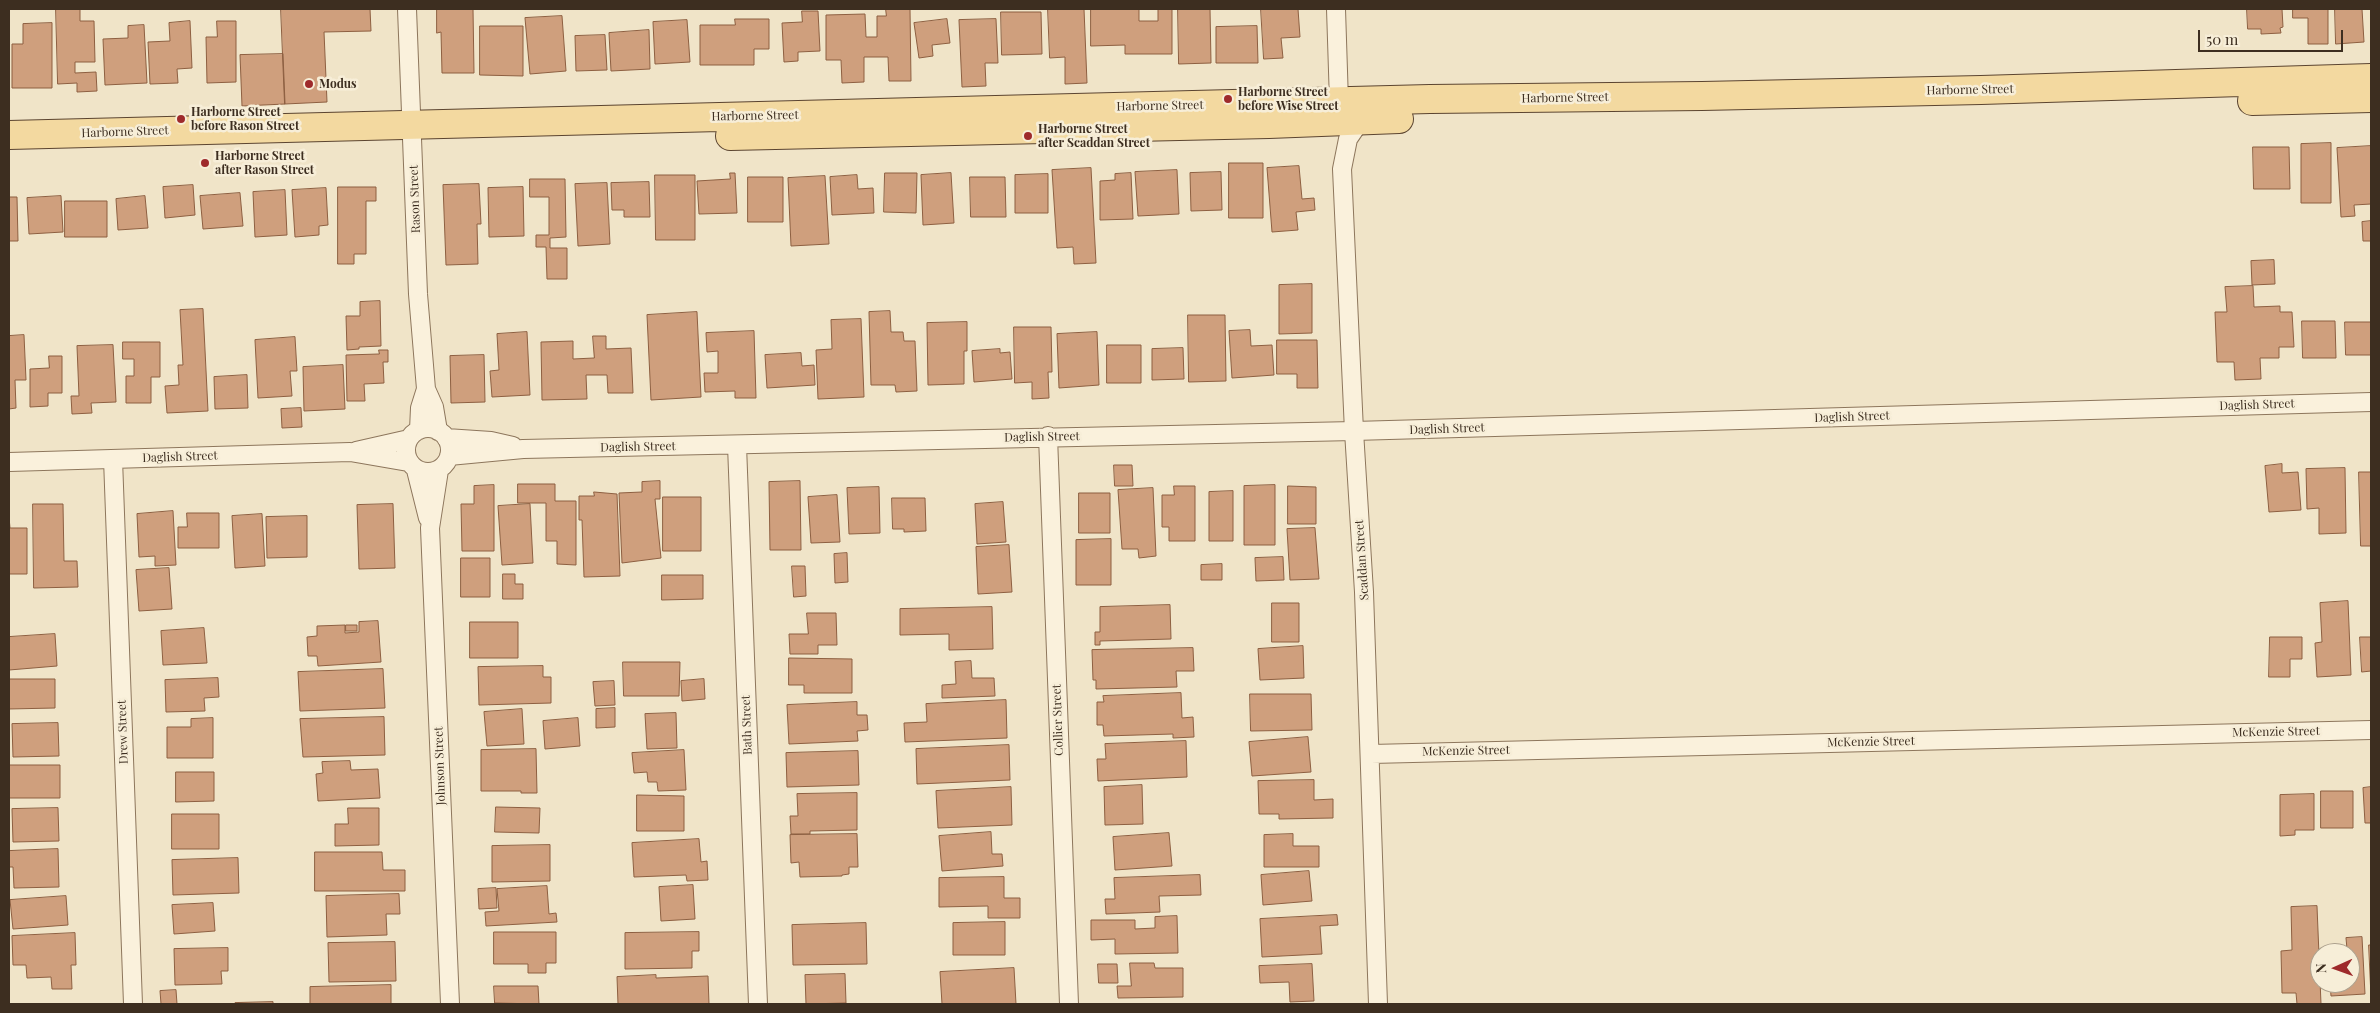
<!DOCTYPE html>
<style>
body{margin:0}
#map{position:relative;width:2380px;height:1013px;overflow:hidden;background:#f0e4c8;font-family:"Playfair Display",serif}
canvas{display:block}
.frame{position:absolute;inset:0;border:10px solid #3d2e20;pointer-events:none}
.north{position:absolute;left:2310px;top:943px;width:50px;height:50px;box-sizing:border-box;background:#f7eed8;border:1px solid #ada18e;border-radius:50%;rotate:268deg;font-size:14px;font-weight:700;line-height:20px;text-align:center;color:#3d2e20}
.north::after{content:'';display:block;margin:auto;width:18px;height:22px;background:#9e2a2b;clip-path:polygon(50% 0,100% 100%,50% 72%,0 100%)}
.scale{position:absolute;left:2198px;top:30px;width:145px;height:22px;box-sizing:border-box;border:2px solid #3d2e20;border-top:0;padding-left:6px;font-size:15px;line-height:18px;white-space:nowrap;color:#3d2e20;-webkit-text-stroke:4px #f7eed8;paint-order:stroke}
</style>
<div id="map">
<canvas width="2380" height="1013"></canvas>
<div class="frame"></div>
<div class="north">N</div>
<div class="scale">50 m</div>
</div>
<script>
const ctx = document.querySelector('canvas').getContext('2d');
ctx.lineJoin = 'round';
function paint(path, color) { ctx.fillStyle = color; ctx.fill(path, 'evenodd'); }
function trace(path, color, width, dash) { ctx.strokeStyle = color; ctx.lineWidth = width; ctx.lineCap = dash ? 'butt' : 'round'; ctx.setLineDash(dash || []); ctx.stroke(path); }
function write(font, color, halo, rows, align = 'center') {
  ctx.font = font + ' "Playfair Display",serif'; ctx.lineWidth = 5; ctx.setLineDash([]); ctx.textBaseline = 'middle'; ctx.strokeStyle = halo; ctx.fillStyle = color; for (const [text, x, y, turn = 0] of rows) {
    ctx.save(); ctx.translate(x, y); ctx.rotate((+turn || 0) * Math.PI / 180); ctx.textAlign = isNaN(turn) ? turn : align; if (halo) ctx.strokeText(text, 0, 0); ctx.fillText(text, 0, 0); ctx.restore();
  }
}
const building = new Path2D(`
 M56,9H80V21H94L95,62H75V73L96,72L97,91L77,92V83L58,84Z
 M281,9H370L371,31L324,32L327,102L285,104Z
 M437,9H473L474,73H442L441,32L437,33Z
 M886,9H910L911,81H889L888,57H864V82L842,83L841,60H826V15L865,14L866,37H877V16H886Z
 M1048,9H1084L1087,83L1065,84V57L1050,58Z
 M1091,9H1139V21H1158V9H1172V54H1125V45L1091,46Z
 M1178,9H1210L1211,63L1179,64Z
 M1261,9H1298L1300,37L1281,38L1283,58L1264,59Z
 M2247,9H2282L2283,27L2280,28L2281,33L2261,34V29H2248Z
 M2293,9H2328V44H2308V18H2293Z
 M2335,9H2362L2364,42L2336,44Z
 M802,11H818L820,51L798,52V61L784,62L782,23L802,22Z
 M1001,12H1041L1042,54L1002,55Z
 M562,16L566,71L530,74L525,18Z
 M735,19H769V49H754V65H700V25H735Z
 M947,19L950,43L932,45L933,56L919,58L914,23Z
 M996,19L998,63H985L986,86L962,87L959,20Z
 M687,20L690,62L655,64L653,22Z
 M190,21L192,68L177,69L178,83L150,84L148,42L170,41L169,23Z
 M217,21H236V82L207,83L206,37H217Z
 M52,23V88H12V44H23V24Z
 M144,25L147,83L105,85L103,39L128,38V26Z
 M480,26H523V76L480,75Z
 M1257,26L1258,63H1216V27Z
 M649,30L650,69L611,71L609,33Z
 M605,35L607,70L576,71L575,36Z
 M283,54L285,104L242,106L240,55Z
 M2331,143V203H2301V144Z
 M2371,146V204L2354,205L2355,216L2341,217L2337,148Z
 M2253,147H2289L2290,189H2254Z
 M1229,163H1263V218H1229Z
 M1299,166L1302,199L1314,198L1315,210L1296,212L1298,230L1272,232L1267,168Z
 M1091,168L1096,263L1074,264L1073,247L1057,248L1052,170Z
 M1177,170L1179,214L1138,216L1135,172Z
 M1221,172L1222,210L1191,211L1190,173Z
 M730,173H735L737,213L699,214L697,181L730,179Z
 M885,173H917L916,213L884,212Z
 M951,173L954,223L923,225L921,175Z
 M1131,173L1133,219L1100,220V181L1115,180V174Z
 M1048,174V213H1015V175Z
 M655,175H695V240H656Z
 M857,175L858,189L873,188L874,213L832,215L830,177Z
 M825,176L829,244L791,246L788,178Z
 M748,177H783V222H748Z
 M970,177H1005L1006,217H971Z
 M530,179H565L566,237L550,238V248H567V279H547L546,247H536V235H549V197H530Z
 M649,182L650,217H624V210H612L611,183Z
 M607,183L610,244L578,246L575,184Z
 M479,184L481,224H477L478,264L446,265L443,185Z
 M193,185L195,215L165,218L163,187Z
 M338,187H376V201H366V254H354V264H338Z
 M523,187L524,236L489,237L488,188Z
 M326,188L328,225L319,226V235L295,237L292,190Z
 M285,190L287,235L255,237L253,192Z
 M240,193L243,226L203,229L200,196Z
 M61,196L63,232L29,234L27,198Z
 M145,196L148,228L118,230L116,199Z
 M9,197H17L18,241H9Z
 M65,201H107V237H65Z
 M2371,221V241H2363L2362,222Z
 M2274,260L2275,284L2252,285L2251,261Z
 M1312,284V333L1279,334V285Z
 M2253,286L2254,307L2280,306V312H2292L2294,347H2279V358H2260L2261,379L2235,380L2234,362H2217L2215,312H2227L2225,287Z
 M380,301L381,346L359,347V349L347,350L346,316H360V302Z
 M203,309L208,411L167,413L165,386L179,385L178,365H183L180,310Z
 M890,311L891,332H903L904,341H915L917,391L896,392L895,385H871L869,312Z
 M697,312L701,397L651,400L647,315Z
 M1188,315H1225L1226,381L1189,382Z
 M861,319L864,397L818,399L816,350L832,349L831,320Z
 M2302,321H2335L2336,358H2303Z
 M967,322V351H964V384L928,385L927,323Z
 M2345,322H2371V355H2346Z
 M1014,327H1051L1052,372H1048L1049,398L1032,399V382L1015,383Z
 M1250,330L1251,346L1272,345L1274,375L1232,378L1229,331Z
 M754,331L756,398H735V391L705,392L704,373H718V351L707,352L706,333Z
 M527,332L530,395L492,397L490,371L499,370L497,334Z
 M1097,332L1099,385L1059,388L1057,334Z
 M24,335L26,380H15L16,408L9,409V336Z
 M593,336H606V349L631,348L633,393H608L607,375H586L587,399L542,400L541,342L573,341V359L594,358Z
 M295,337L297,371H290L292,396L258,398L255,340Z
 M1277,340H1317L1318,388H1297V374H1277Z
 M123,342H160V377H151V403H126V376H134V359H123Z
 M113,345L116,402L91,403L92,413L72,414L71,396H79L77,346Z
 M1107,345H1141V383H1107Z
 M1183,348L1184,379L1152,380V349Z
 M1000,349V353L1010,352L1012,379L974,382L972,351Z
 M379,350H388V362H383L384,383L364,384L365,401H347L346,355L379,354Z
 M801,353L802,366L814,365L815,385L767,388L765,355Z
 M484,355L485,402L451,403L450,356Z
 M49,356H62V393H48V406L30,407V369L49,368Z
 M343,365L345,409L304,411L303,367Z
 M247,375L248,408L215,409L214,377Z
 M301,408L302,427L282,428L281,409Z
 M2282,464V473L2298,472L2301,510L2269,512L2265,466Z
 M1114,465H1132L1133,486H1115Z
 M2345,468L2346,533L2319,534V508L2307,509L2306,469Z
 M2359,472H2371V546H2361Z
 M660,481V499H655L661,558L622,563L619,493L642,492V482Z
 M800,481L801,550H770L769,482Z
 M518,484H555V501H576V565L557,564V541H546V503H518Z
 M494,485V551H462L461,504H474V486Z
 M1275,485V545H1244V486Z
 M1174,486H1195V541H1169V527H1162V495H1174Z
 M1288,486L1316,487V524H1288Z
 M879,487L880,533L849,534L847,488Z
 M1153,488L1156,556L1139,558L1138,549H1122L1118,490Z
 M1233,491V541H1209V492Z
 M594,492L617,494L620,576L584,577L582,520H579V496H594Z
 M1079,493H1110V533H1079Z
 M837,495L840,542L811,543L808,497Z
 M663,497H701V551H663Z
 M892,498H925L926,531L904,532V529H893Z
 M1003,502L1006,542L977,544L975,504Z
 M33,504H63L64,561H77L78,587L34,588Z
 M393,504L395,568L359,569L357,505Z
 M530,504L533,563L502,565L498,506Z
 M173,511L176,565L155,566V556L139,557L137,514Z
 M187,513H219V548H178V527H187Z
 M262,514L265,566L235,568L232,516Z
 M307,516V557L267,558L266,517Z
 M9,517L10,528H27V574H9Z
 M1315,528L1319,579L1290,580L1287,529Z
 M1111,539V585H1076V540Z
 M1009,545L1012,592L978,594L976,547Z
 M847,553L848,582L835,583L834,554Z
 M1283,557L1284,580L1256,581L1255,558Z
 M461,558H490V597H461Z
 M1222,564V580H1201V565Z
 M792,566H805L806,596L794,597Z
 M169,568L172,609L139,611L136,570Z
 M503,574H515V584H523V599H503Z
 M662,575H703V599L662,600Z
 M2348,601L2351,675L2317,677L2315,643L2322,642L2320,603Z
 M1272,603H1299V642H1272Z
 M1170,605L1171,639L1100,641V645H1095V632H1100V607Z
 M992,607L993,649L949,650V634L900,635V609Z
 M807,613H836L837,645H818V654H790L789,634H808Z
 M378,621L381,662L318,666L317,656H308L307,637L317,636V626L345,625V633L359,632V622Z
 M470,622H518V658H470Z
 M346,625H357V631H346Z
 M204,628L207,663L163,665L161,631Z
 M55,634L57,666L9,670V637Z
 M2270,637H2302V659H2290V677H2269Z
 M2360,637H2371V671L2362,672Z
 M1303,646L1304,678L1260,680L1258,649Z
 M1193,648L1194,671H1176L1177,687L1096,689V680H1093L1092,650Z
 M789,658L852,659V693H804V685H789Z
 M971,661L972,678H994L995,696L942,698V685L956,684L955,662Z
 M623,662H680L679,696H624Z
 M543,666V677H551V703L479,705L478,667Z
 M383,669L385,708L300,711L298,672Z
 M218,678L219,697L204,698L205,711L166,712L165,680Z
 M9,679H55V708L9,709Z
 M704,679L705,699L682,701L681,681Z
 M614,681L615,705L595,706L593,682Z
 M1181,693L1182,718L1193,717L1194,737L1173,738V734L1104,736L1103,725H1097V702H1104L1103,696Z
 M1250,694H1311L1312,730L1251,731Z
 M1006,700L1007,738L905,742L904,723L927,722L926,704Z
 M857,702V715H867L868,730L857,731L858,741L789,744L787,705Z
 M615,708V727L596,728V709Z
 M522,709L524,744L487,746L484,712Z
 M676,713L677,748L647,749L645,714Z
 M384,717L385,755L303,757L300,719Z
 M213,718V758H167V727H191V719Z
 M578,718L580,746L545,749L543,721Z
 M58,723L59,756L13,757L12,724Z
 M1308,737L1311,772L1252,776L1249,742Z
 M1186,741L1187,777L1098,781L1097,759H1106L1105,744Z
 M1009,745L1010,780L917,784L916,749Z
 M536,749L537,793H521V791H481V750Z
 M684,750L686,790L658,791L657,782H648L647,772L634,773L632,753Z
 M858,751L859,785L787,787L786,753Z
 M350,761L351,770L378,769L380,798L318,801L316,774L323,773L322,762Z
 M9,765H60V798H9Z
 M176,772H214V801L176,802Z
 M1314,780V800L1333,799V818L1279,819V814H1259L1258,781Z
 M1142,785L1143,824L1105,825L1104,787Z
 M1011,787L1012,825L938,828L936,791Z
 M2371,787V823H2365L2363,788Z
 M2321,791H2353V828H2321Z
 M857,793V830L810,831V834H791L790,816H798L797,794Z
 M2314,794V830H2295V835L2280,836V795Z
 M637,795L684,796V831H637Z
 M496,807L540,808L539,833L495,832Z
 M58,808L59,841L13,842L12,809Z
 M348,808H379V845L335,846V824H348Z
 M172,814H219V849H172Z
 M991,832L992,854H1002L1003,866L942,871L939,836Z
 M1169,833L1172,866L1115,870L1113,837Z
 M857,834L858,867H849V874L842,875V876L800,877L799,862L791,863L790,835Z
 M1293,834V846H1319V867H1264V835Z
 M699,839L701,862L707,861L708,880L687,881L686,875L634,877L632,843Z
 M550,845V881L492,882V846Z
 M58,849L59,887L14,888L13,867H9V851Z
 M315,852H382L383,870H405V891H315Z
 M238,858L239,893L173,895L172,860Z
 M1309,871L1312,901L1263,905L1261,875Z
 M1200,875L1201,895L1159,896L1160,912L1106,914L1105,899H1115L1114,878Z
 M1004,877V898H1020V918H988V906L939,907V878Z
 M693,885L695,919L661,921L659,887Z
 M547,886L549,914L556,913L557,922L486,926L485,912L499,911L497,889Z
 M496,888L497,908L479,909L478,889Z
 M399,894L400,914H386L387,935L327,937L326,896Z
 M66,896L68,925L13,929L10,900Z
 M213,903L215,931L174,934L172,905Z
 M2317,906L2321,1004H2297L2296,993H2282L2281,951L2292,950L2291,907Z
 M1337,915L1338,925L1320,926L1322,954L1262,957L1260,919Z
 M1177,916L1178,953L1115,954V939L1091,940V920H1135V929L1155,928V917Z
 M1005,922V955H953V923Z
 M866,923L867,964L793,965L792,925Z
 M494,932H556V963H546V973H528V964H494Z
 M699,932V951H692V968L625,969V933Z
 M75,933L76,965H71L72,989H52L51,977L27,978L26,965H13L12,936Z
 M2362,937L2365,994L2331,996L2330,983H2350V953H2328V951L2347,949L2346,938Z
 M395,942L396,981L329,982L328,943Z
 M2369,945H2371V996Z
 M228,948V971H221L222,984L175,985L174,949Z
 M1130,963H1154L1155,968H1183V997L1118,998L1117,986H1131Z
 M1098,964H1117L1118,983H1099Z
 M1312,964L1314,1001L1290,1002L1289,982L1260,983L1259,966Z
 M1014,968L1016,1004H942L940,972Z
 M845,974L846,1003L806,1004L805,975Z
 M656,975V978L708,976L709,1004H618L617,977Z
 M391,985V1004H310V987Z
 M494,986H538L539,1004L495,1003Z
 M176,990L177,1004H161L160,991Z
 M273,1002V1004H235V1003Z`);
paint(building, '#cf9f7d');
trace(building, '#8d5f41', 1);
const street = new Path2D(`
 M407,9L418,294L426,389L434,407L438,431
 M1336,9L1339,102
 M1361,120L1348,139L1342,169L1354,431L1364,592L1378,1004
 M406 450a22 22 0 1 1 44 0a22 22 0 1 1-44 0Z
 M419,430L420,408L426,389
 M1048,436L1069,1004
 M446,438L491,441L513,446
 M737,445L758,1004
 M356,451L409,439
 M449,456L523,449L1354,431L2371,402
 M113,459L133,1004
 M9,462L350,452L408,462
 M416,470L428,518
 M439,470L430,528L450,1004
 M1371,754L2371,730`);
const primary = new Path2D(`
 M2252,101L2371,98
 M9,135L1430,99L1702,96L1981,90L2371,78
 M730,136L1269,124L1399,119`);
trace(street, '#8d765c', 20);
trace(primary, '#5b4430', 30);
trace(street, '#faf1dc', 18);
trace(primary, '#f3d9a0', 28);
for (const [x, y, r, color] of [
 [309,84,5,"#9e2a2b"],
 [1228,99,5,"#9e2a2b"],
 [181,119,5,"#9e2a2b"],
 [1028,136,5,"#9e2a2b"],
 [205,163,5,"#9e2a2b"]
]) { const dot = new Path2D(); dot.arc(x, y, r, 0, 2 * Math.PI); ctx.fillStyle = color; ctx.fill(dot); trace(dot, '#f7eed8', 2); }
write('bold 12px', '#3d2e20', '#f7eed8', [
 ["Modus",319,84],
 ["Harborne Street",1238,92],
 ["before Wise Street",1238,106],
 ["Harborne Street",191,112],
 ["before Rason Street",191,126],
 ["Harborne Street",1038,129],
 ["after Scaddan Street",1038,143],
 ["Harborne Street",215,156],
 ["after Rason Street",215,170]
], 'left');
write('12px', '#3d2e20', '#f7eed8', [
 ["Harborne Street",1970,90,-1],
 ["Harborne Street",1565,98,-1],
 ["Harborne Street",1160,106,-1],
 ["Harborne Street",755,116,-1],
 ["Harborne Street",125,132,-2],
 ["Rason Street",415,199,-92],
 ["Daglish Street",2257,405,-2],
 ["Daglish Street",1852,417,-2],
 ["Daglish Street",1447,429,-2],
 ["Daglish Street",1042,437,-1],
 ["Daglish Street",638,447,-1],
 ["Daglish Street",180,457,-2],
 ["Scaddan Street",1362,560,-94],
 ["Collier Street",1058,720,-92],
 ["Bath Street",747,725,-92],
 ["Drew Street",123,732,-92],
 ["McKenzie Street",2276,732,-1],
 ["McKenzie Street",1871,742,-1],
 ["McKenzie Street",1466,751,-1],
 ["Johnson Street",440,766,-92]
]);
</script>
